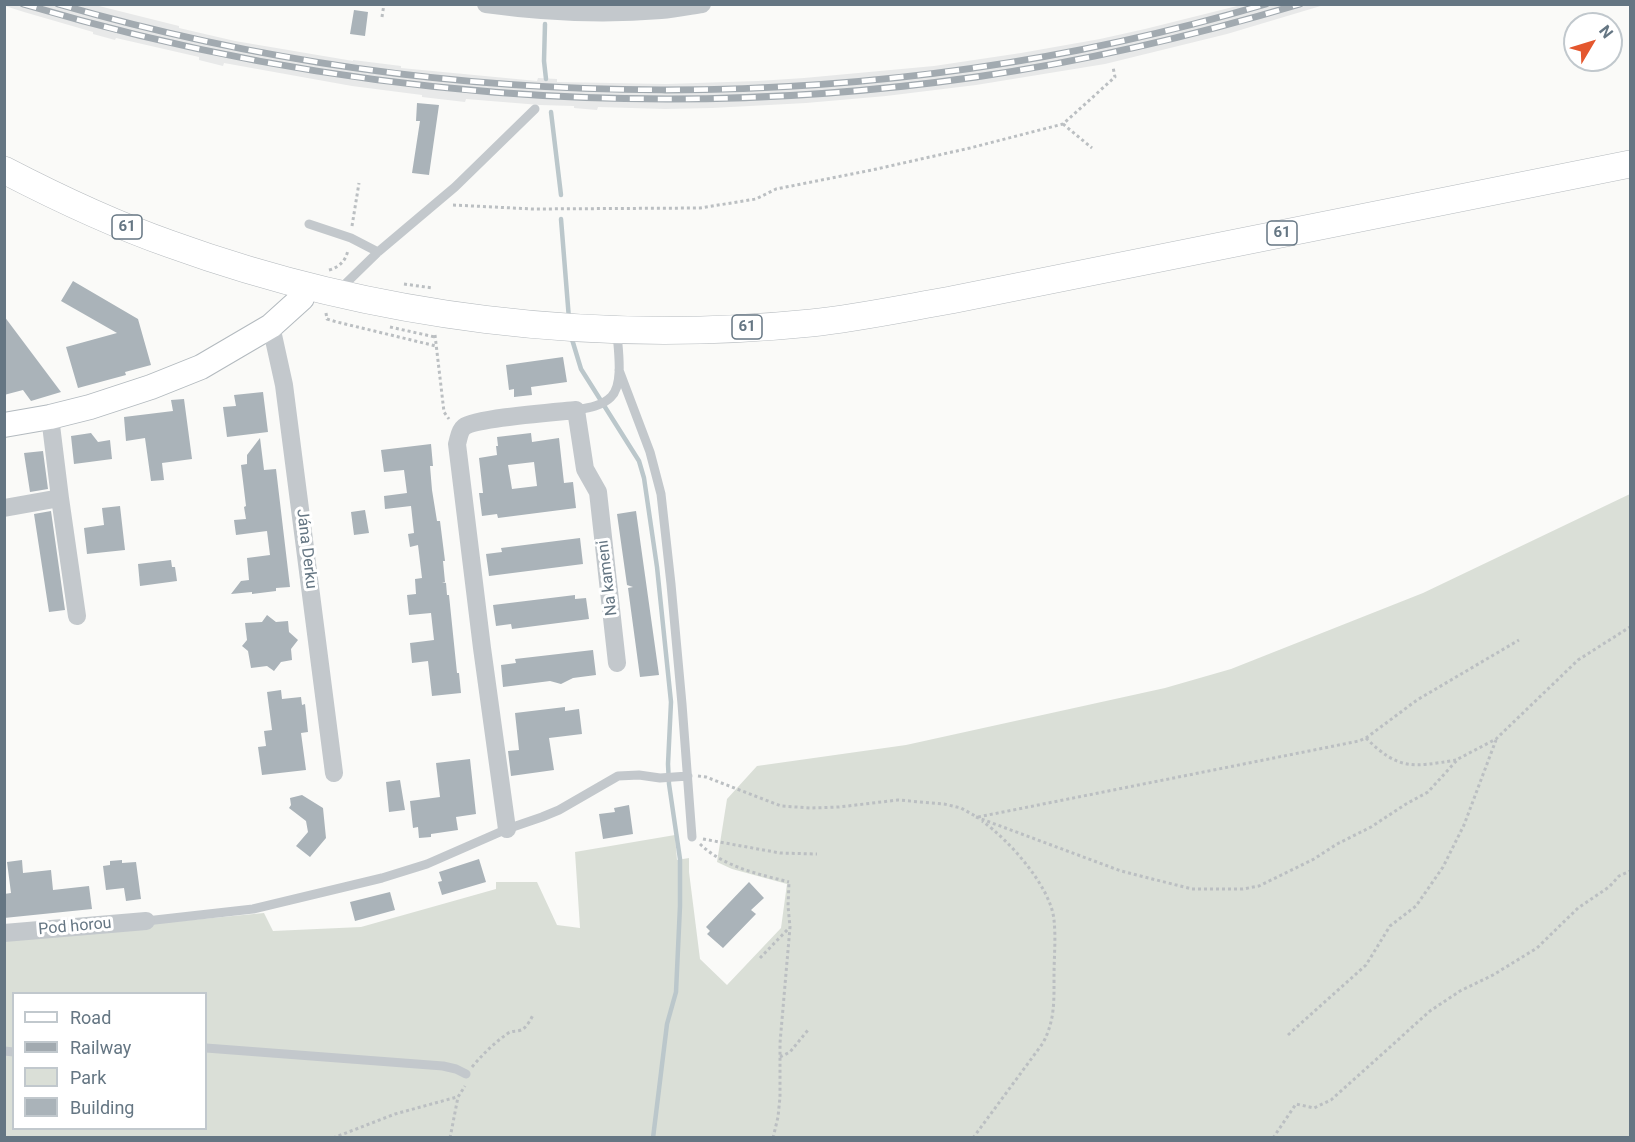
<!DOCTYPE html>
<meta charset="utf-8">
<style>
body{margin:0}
#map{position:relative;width:1635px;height:1142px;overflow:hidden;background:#fafaf8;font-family:Roboto,sans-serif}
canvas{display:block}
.frame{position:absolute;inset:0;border:6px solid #657683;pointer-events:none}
.legend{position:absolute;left:12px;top:992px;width:195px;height:138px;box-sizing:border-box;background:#fff;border:2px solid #c1c8cd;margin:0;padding:8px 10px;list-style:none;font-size:18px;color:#657683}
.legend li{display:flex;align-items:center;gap:12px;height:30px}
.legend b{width:30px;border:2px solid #c1c8cd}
.north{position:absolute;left:1563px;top:12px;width:60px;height:60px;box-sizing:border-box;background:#fff;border:2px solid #c1c8cd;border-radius:50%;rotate:52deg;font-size:16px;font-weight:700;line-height:24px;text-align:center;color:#657683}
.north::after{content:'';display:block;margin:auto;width:21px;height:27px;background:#e4572e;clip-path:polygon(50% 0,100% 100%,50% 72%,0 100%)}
</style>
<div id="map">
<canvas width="1635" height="1142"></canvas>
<div class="frame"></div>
<ul class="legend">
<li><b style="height:8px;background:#fff"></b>Road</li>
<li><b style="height:8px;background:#a2aab0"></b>Railway</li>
<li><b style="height:16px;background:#dadfd7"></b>Park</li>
<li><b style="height:16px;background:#aab3b9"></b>Building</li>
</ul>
<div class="north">N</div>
</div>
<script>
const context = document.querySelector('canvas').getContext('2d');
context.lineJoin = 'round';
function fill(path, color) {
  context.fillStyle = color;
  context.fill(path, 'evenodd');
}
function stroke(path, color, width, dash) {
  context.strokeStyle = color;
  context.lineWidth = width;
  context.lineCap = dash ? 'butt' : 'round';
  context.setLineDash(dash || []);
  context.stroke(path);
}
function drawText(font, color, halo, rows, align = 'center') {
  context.font = font + ' Roboto,sans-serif';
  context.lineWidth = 6;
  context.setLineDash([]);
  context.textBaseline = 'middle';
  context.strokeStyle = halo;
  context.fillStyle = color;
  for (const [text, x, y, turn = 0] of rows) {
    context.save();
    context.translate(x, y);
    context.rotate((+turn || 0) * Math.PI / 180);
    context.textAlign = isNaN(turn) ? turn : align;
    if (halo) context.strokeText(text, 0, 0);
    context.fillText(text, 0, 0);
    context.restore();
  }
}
fill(new Path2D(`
 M5 4 95 5 179 26V28L235 41 353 61V60L401 66V68L537 81 538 78 557 79V82L666 84 758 81 804 78 934 66 1021 53 1100 39 1145 29 1241 5H1324L1227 34 1105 64 976 85 886 96 806 103 712 108 665 109 598 107 597 110 574 108V106L540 105 466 99 465 102 422 97V95L352 86 224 63 223 66 199 60V57L116 38 115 40 93 34V32L24 12 5 6Z`), '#e8e9e9');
fill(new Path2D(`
 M1630 494V1137L5 1138V938L264 913 273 931 361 927 496 889V882H537L557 925 580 928 575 852 675 835 677 860 689 858V872L700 959 727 985 781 928 787 884 732 869 717 862 727 799 757 766 906 745 1165 688 1231 669 1423 593ZM14 994H206V1128H14Z`), '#dadfd7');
stroke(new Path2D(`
 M545 24 544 61 546 79
 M551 112 561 195
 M561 219 569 319
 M571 336 581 369 639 461 644 478 657 567 671 702 668 764 669 784 680 859V906L676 992 667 1024 653 1138`), '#bbc7cb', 4.5);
fill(new Path2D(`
 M354 10 368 12 365 36 350 34Z
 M417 103 439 105 429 175 412 173 420 121H416Z
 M73 281 138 319 151 365 125 372 126 375 78 388 66 347 117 333 61 301Z
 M4 316 61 392 31 401 23 390 4 395Z
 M563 357 567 382 531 387 532 395 514 397V389L509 390 506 365Z
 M263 392 268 432 227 437 223 407 236 406 234 395Z
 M184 399 192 459 162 463 164 480 151 481 145 438 126 441 124 417 173 411 171 400Z
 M91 433 98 442 110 440 112 459 74 464 71 436Z
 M531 433 532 442 559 438 564 483 573 482 576 508 498 518 497 514 482 516 479 493H483L479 458 497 455 496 446H498L497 437ZM534 462 537 486 512 489 508 465Z
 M260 438 264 470 276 469 290 587 276 588V591L252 594V592L231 594 241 581 249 580 247 558 270 555 267 531 236 535 234 520 246 519 244 507 246 506 241 465 247 464V455Z
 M431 444 433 466H430L432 490 437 521H440L445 561H443L445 582H442L446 583 447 595H449L457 673H459L461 693 432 696 428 661 412 663 410 643 434 640 431 613 409 615 407 595 416 594 415 579 422 578 418 545 410 547 408 534 414 533 411 506 385 509 384 496 407 493 404 470 384 472 381 450Z
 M43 451 48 489 30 492 24 453Z
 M120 506 125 550 87 554 84 528 104 525 102 508Z
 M365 510 369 533 354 535 351 512Z
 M51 511 65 610 49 612 34 514Z
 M636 511 659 675 640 677 628 588 633 587 627 585 617 514Z
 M580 538 583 564 489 576 486 554 502 552 501 548Z
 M171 560 172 567H175L177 581 140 586 138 564Z
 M575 595V599L586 598 589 619 512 629 511 624 496 626 493 605Z
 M267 615 276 622 288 621 289 632 298 640 291 649 292 660 281 662 274 671 267 666 251 668 248 651 242 646 247 640 245 623 262 622Z
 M593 650 596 675 573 678 561 684 550 681 503 687 501 665 516 663 515 659Z
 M281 690 282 699 301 697 302 705 305 704 308 732 301 733 306 770 262 775 258 747 266 746 264 731 272 730 267 692Z
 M565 707V711L579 709 582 734 549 738 554 770 511 776 508 751 519 750 515 713Z
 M470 759 476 814 456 817 458 830 431 834V837L419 838 418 827 413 828 410 801 440 797 436 763Z
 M400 780 405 810 389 812 386 782Z
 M302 795 323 808 326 838 310 857 296 846 308 832 306 821 289 808 291 805 290 798Z
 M629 805 633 834 603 839 599 814 615 812 614 808Z
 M479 859 486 882 442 895 438 882 442 881 439 872Z
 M22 860 23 873 51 870 53 890 89 886 92 909 4 918V894L11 893 7 862Z
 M122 860V863L136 862 141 899 126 901 124 888 106 890 103 866 110 865V861Z
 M749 882 764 898 751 910 756 914 723 948 707 934 710 931 706 927Z
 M390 892 395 910 355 921 350 902Z`), '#aab3b9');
const secondary = new Path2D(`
 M4 425 50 417 90 407 151 387 201 367 271 326 302 298 305 286`);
const primary = new Path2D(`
 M4 170C58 198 113 224 170 244 374 318 595 345 811 323 858 318 905 308 951 300L1630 164`);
stroke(secondary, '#b3babf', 26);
stroke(primary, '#b5babe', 28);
stroke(new Path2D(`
 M382 17 384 4
 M1063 124 1092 148
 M453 205 533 209 700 208 756 199 776 189 872 170 970 148 1063 124 1115 77 1113 67
 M352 226 359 183
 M329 270C340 267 346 260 348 250
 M404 284 433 288
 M326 313 327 319 337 322 436 346
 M390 327 435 337
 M435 335 444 412 449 419
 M1366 738C1399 771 1413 767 1456 760
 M698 776 706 777 781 806 811 808 839 807 898 800 944 804 961 808 977 817
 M976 817 1121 871 1192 889H1243L1259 886 1314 859 1337 844 1371 827 1406 804 1428 792 1458 759 1496 739 1578 660 1630 627
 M978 817 1359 741 1366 738 1417 700 1519 640
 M703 839 780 853 817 854
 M700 844C724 867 758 874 789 882
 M760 958 789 928
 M1288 1035 1366 965 1390 926 1416 906 1443 867 1464 825 1496 740
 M780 1057 790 1052 808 1030
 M472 1067C483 1054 494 1043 507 1034 512 1030 516 1032 521 1030 526 1028 530 1021 533 1015
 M333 1138 395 1114 457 1097
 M450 1138 458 1097 465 1086
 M773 1138 778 1117 780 1097V1043L790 927 788 906 789 882
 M973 1138 1043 1043C1055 1020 1054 1001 1054 976 1054 958 1056 938 1054 920 1051 887 1009 840 982 821
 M1273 1138 1296 1104 1314 1108 1331 1100 1430 1011 1460 991 1493 975 1537 948 1578 908 1609 887 1619 876 1630 871`), '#bbbfc2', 3, [3, 3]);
stroke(new Path2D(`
 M309 224 351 238 378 252
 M339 290 378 252 455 187 535 109
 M619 370 650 452 661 494 671 584 682 704 692 837
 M576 410C588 408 602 406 611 397 624 385 618 349 617 333
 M146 921 253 909 382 878 427 864 507 829 542 817 559 810 618 776 639 775 660 778 688 776
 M206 1048 443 1066 456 1069 466 1074
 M4 1051 14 1052`), '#c3c8cc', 9);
stroke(new Path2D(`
 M486 4C544 12 603 15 661 10 675 9 689 6 702 4
 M271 326 284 385 334 773
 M50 417 60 498 77 616
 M4 508 60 498
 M507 829 482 648 457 444C459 438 459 431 464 427 475 418 557 412 576 410L585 469 598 492 617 663
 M4 933 146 921`), '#c3c8cc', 18);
stroke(secondary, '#fff', 24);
stroke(primary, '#fff', 27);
const rail = new Path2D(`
 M23 4C332 96 656 123 976 77 1086 61 1193 36 1300 4
 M58 4C448 117 875 120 1266 4`);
stroke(rail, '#a2aab0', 7);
stroke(rail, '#fff', 4.5, [14]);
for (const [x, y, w] of [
 [127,227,30],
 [1282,233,30],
 [747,327,30]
]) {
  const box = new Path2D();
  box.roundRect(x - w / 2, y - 12, w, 24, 4.5);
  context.fillStyle = '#fff';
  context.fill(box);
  stroke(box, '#657683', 1.5);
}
drawText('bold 15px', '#657683', null, [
 ["61",127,227],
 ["61",1282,233],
 ["61",747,327]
]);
drawText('16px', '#657683', '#fff', [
 ["Jána Derku",306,549,83],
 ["Na kameni",608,578,-97],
 ["Pod horou",75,927,-5]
]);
</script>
